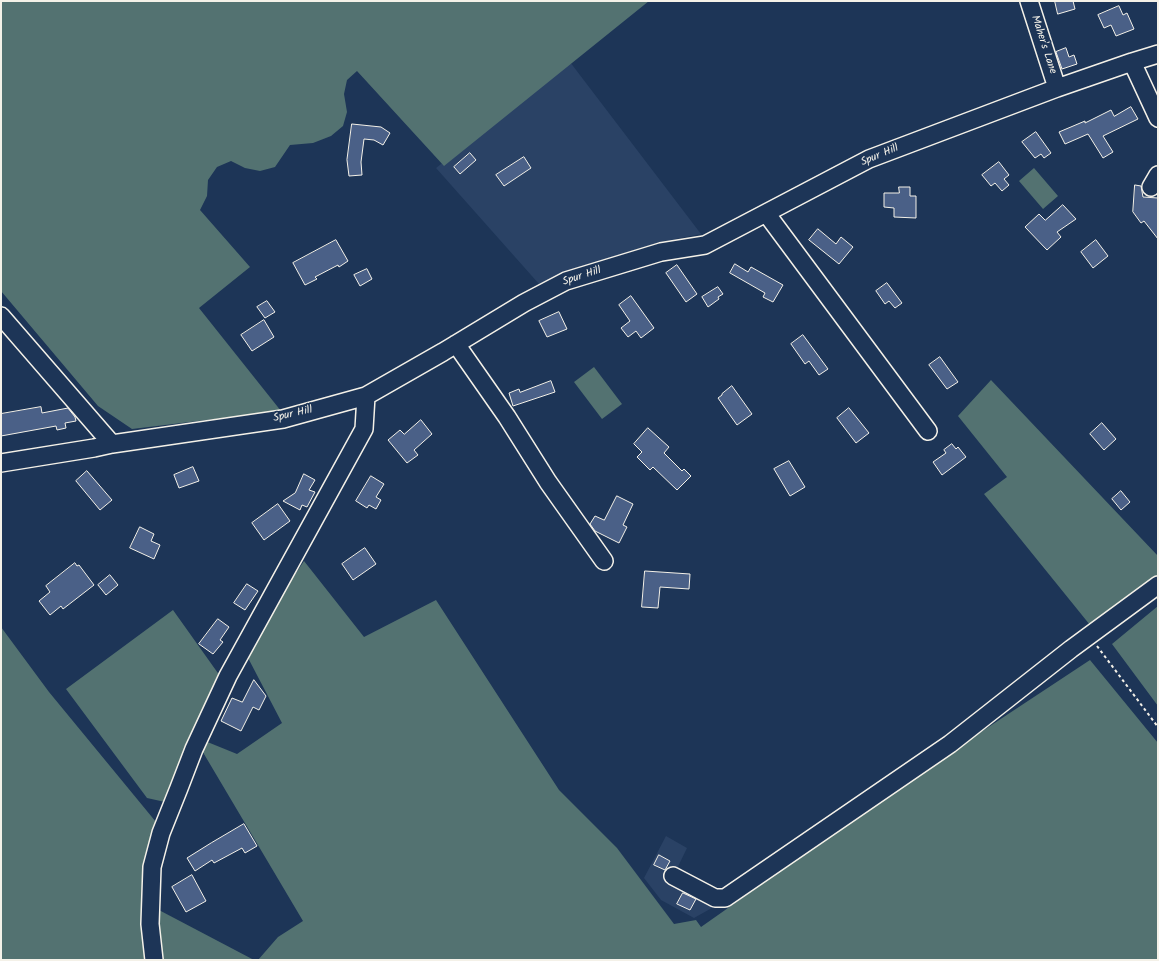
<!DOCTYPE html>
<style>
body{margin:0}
#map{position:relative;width:1159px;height:961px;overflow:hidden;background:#1d3557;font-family:Kalam,sans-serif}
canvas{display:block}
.frame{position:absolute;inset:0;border:2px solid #f4f1e8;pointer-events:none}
</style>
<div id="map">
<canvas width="1159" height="961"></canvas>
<div class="frame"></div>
</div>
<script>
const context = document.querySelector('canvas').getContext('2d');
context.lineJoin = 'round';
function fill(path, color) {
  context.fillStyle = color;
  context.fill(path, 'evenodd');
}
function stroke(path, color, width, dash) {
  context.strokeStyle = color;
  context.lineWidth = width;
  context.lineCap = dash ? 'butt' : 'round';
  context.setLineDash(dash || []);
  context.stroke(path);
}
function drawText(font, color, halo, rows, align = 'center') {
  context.font = font + ' Kalam,sans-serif';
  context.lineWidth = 3.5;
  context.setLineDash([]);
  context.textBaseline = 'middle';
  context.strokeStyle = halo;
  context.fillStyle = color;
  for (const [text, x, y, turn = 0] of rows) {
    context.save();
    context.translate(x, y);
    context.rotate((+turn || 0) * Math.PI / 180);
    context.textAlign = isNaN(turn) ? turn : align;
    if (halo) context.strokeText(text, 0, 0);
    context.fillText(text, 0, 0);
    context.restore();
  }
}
fill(new Path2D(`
 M570 62 701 234 660 242 564 272 539 284 436 168Z
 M666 836 687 848 672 879 719 904 694 918 661 900 644 878Z`), '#2a4265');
fill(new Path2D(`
 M1 1H649L444 166 357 71 347 80 344 94 347 112 343 126 331 136 313 143 290 145 275 167 260 171 245 168 231 161 217 167 208 180 207 196 200 210 250 267 199 308 281 411 132 429 98 406 1 291Z
 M1034 168 1058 196 1043 209 1019 181Z
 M594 367 622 404 602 419 574 382Z
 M991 380 1158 556V581L1090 625 984 494 1007 477 958 416Z
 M304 561 364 637 436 600 559 790 617 848 674 924 696 920 701 927 934 763 1090 660 1158 743V960H258L278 937 303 921 201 749 205 741 237 754 282 723 246 654 274 606Z
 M1158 606V706L1112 644Z
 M173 610 220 676 165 802 147 798 66 689Z
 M1 627 49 692 156 822 141 917 146 960H1Z
 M157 909 254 960H162L159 942Z`), '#537271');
const building = new Path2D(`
 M1055 1H1073L1075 9 1058 14Z
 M1119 6 1123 15 1127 13 1134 29 1116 36 1111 25 1104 28 1098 15Z
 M1066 48 1069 57 1074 55 1077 64 1062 69 1056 52Z
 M1131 107 1138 119 1103 136 1113 152 1103 158 1088 134 1065 144 1059 132 1085 121V123L1111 110 1114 116Z
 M352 124 381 127 390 133 383 145 374 140 364 139 361 162 362 175 349 176 347 160Z
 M1036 132 1051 153 1044 158 1041 154 1035 158 1022 142Z
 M470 153 476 160 460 174 454 167Z
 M524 157 531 168 504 186 496 175Z
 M999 162 1009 175 1004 179 1009 185 1002 191 995 183 991 186 982 175Z
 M1135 185 1141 186 1143 197 1158 198V239L1144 221 1141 223 1133 212Z
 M899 187H910V196H916V218L894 217V208L884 207V193H899Z
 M1063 205 1076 219 1057 232 1061 237 1047 250 1025 227 1039 214 1045 220Z
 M818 229 836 244 841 237 853 247 839 264 809 240Z
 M336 240 348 261 339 267 338 265 315 277 317 279 305 285 293 263Z
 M1096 240 1108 256 1093 268 1081 252Z
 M735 264 748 272 751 267 783 285 773 302 763 297 765 293 730 273Z
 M677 265 697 294 686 302 666 273Z
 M367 269 372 279 360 286 354 275Z
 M887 283 902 303 895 308 889 301 885 304 876 291Z
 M718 287 723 294 718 297 719 299 708 307 702 297Z
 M631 296 654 328 641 338 636 331 628 337 621 328 630 321 619 305Z
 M267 301 275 312 265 318 257 307Z
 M559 312 567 329 547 337 539 321Z
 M264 320 274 337 252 351 241 335Z
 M803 335 828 369 819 375 809 361 805 364 791 344Z
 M940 357 958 382 947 389 929 365Z
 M551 381 555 392 513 406 509 393 519 389 520 392Z
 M732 386 752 414 737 425 718 398 722 395V394Z
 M41 407 42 413 68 408 75 417 76 421 65 423 66 428 57 430 56 426 1 436V414Z
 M849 408 869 433 856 443 837 418Z
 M421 420 432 434 414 450 418 455 407 463 388 440 400 430 404 434Z
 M1102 423 1116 439 1104 450 1090 434Z
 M648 428 669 447 664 453 682 471 684 469 691 476 677 490 653 467 650 470 637 457 642 452 634 444Z
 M952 444 956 449 958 447 966 457 942 475 933 462 946 453 944 450Z
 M789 461 805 487 790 496 774 469Z
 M193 467 199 481 179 488 174 475Z
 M87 471 112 500 100 510 76 481Z
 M304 474 315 480 309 490 315 492 307 507 302 505 300 510 283 501 295 493Z
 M371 476 384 484 376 497 381 500 376 509 369 505 367 508 356 501Z
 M1121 491 1130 502 1121 510 1112 499Z
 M617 496 633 504 623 525 627 527 619 543 595 531 590 524 595 516 604 520Z
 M278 504 290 521 264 540 252 523Z
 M140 527 154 534 151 541 160 545 154 559 130 548Z
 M365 548 376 564 353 580 342 564Z
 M75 563 77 566 79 565 94 585 63 609 61 606 50 615 39 601 50 592 46 586Z
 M645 571 690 574 689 589 660 587 658 608 642 607Z
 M110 575 118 585 106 595 98 585Z
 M247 584 258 591 245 610 234 603Z
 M218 619 229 627 220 640 223 642 213 654 199 644Z
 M254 680 266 696 259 710 253 707 241 731 221 721 232 698 242 702Z
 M244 824 257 846 245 853 242 848 214 863 212 860 195 871 187 858 211 843Z
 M659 855 670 861 665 870 654 865Z
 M192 875 206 901 186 912 172 887Z
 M683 893 696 899 690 910 677 904Z`);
fill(building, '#4a6087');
stroke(building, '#f4f1e8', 1);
const minor = new Path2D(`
 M1029 1 1057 88
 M1132 62 1158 118
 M1151 187 1158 175
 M766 213 928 431
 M1 316 112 444
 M456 344 507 417 548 482 604 561
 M1 463 94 448 112 444 283 419 366 396 443 352 524 303 566 281 661 252 705 245 869 159 1057 88 1132 62 1158 54
 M673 876 715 898H725L950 744 1071 649 1158 585
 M154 960 150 924 152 867 161 833 179 788 194 749 228 676 364 429 366 396`);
stroke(minor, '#f4f1e8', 20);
stroke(new Path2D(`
 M1097 646 1158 727`), '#f4f1e8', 2, [3, 3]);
stroke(minor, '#1d3557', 17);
drawText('11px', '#f4f1e8', '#1d3557', [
 ["Maher's Lane",1043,45,72],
 ["Spur Hill",880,156,-23],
 ["Spur Hill",582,277,-18],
 ["Spur Hill",293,415,-13]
]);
</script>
